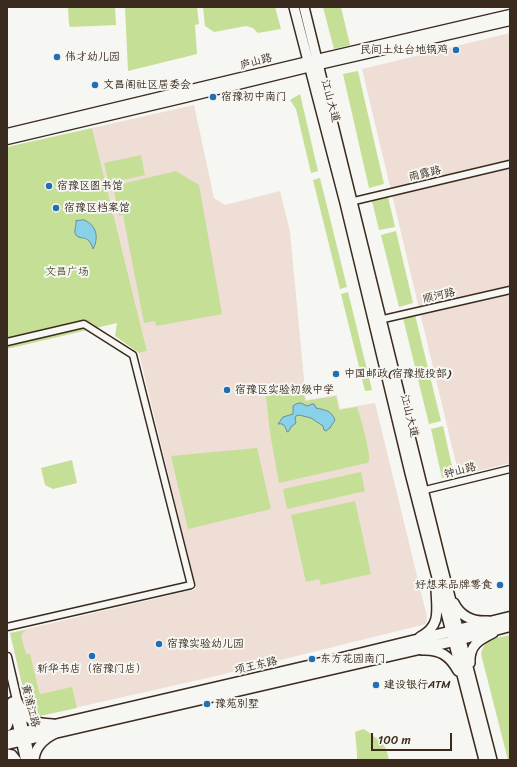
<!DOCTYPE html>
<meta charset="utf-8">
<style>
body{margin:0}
#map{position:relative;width:517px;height:767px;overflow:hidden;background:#f6f6f2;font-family:Sriracha,sans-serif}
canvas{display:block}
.frame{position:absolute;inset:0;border:8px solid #3b2a1e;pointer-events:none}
.scale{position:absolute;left:371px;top:733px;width:81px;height:18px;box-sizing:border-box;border:2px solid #3b2a1e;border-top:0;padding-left:5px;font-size:12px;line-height:14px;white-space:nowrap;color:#3b2a1e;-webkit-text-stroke:3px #f6f6f2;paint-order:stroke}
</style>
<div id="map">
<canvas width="517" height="767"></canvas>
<div class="frame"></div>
<div class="scale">100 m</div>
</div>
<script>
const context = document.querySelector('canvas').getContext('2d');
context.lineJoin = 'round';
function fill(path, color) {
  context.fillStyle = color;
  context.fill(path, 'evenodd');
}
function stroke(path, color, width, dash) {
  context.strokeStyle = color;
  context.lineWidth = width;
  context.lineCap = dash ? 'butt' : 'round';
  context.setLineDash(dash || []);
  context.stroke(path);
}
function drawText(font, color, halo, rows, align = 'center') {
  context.font = font + ' Sriracha,"LXGW WenKai TC",sans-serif';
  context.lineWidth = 4;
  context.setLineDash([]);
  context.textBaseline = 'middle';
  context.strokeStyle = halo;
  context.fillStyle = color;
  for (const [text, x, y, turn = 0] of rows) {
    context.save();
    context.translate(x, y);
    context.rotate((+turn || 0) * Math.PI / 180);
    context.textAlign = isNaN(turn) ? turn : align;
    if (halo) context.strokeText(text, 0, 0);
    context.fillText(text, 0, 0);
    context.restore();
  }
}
fill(new Path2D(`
 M510 33V463L459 476 362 69Z
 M194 105 214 198 225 205 280 191 290 232 306 400 337 395 340 409 375 403 427 617 426 624 216 676 30 718 10 633 196 589 139 353 147 351 92 128Z`), '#eeded6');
fill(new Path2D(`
 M68 7H115L116 25 70 27 69 24Z
 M125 7H197L199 24 195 25 197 54 128 71Z
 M203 7H275L281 29 258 33 253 28 246 26 214 32 205 26Z
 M323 7H341L350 45 334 49Z
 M358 71 384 184 369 188 343 74Z
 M300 94 318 171 311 173 296 109 290 100Z
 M92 128 147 351 139 353 115 336 117 323 7 349V147Z
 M141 155 145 175 109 183 104 163Z
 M176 171 199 185 222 314 156 326 155 321 144 323 123 215 119 216 113 186Z
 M320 178 347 287 340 289 313 180Z
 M388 197 395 227 379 230 372 201Z
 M396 231 413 303 399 307 381 235Z
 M348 292 372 390 365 391 341 294Z
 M415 315 441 421 429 424 403 318Z
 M303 385 305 401 336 396 339 410 357 407C360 415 371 454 369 461 368 462 367 463 367 463L279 483 270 433 265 388Z
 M443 426 454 475 442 478 431 429Z
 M257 448 271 509 188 529 171 456Z
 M72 460 77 483 53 489 45 485 41 468Z
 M361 472 365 491 287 509 283 489Z
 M355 501 371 574 321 585 319 579 306 582 291 515Z
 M26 630 22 634 21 636 26 654H30L39 692 41 694 72 687 77 708 30 718 10 633Z
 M510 635V760H508L481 654C485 637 495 639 510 635Z
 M363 729C367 730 383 743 385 747 387 751 388 756 389 760H357V753L355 732Z`), '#c5df96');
const water = new Path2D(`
 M84 220C97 225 99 238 93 249 88 233 81 241 76 235 73 231 77 226 76 221Z
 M301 403 307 406 312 404H314L316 408C325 410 331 410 335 420L330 428 326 431 324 430 323 426 311 418 299 415 296 416 295 418 296 423 291 427 289 431 287 432C285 426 284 423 278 424L283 417 293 414V406L296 404Z`);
fill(water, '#88d1e9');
stroke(water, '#698e98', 1);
const minor = new Path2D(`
 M350 202 510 164
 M379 320 510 290
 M7 342 84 324 133 355 191 585 7 627
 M421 491 510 469`);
const tertiary = new Path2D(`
 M7 133 308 61 510 14
 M7 140 185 98 319 65 510 21
 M7 657 31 760
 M14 710 25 760`);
const secondary = new Path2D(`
 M294 7 345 203 410 473 484 760
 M304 7 442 566 492 760
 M454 603C461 617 473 622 488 621
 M420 637C441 626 437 611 436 590
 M422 650C440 649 450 656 458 671
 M470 663C469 645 479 640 493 633
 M17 701C27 720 31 723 53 724
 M7 726 10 718 12 702
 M7 754 12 755 16 760
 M34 760C35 748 44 739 54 734`);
const primary = new Path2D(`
 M7 736 338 659 510 617
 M7 744 454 641 510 626`);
stroke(minor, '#3b2a1e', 9);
stroke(tertiary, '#3b2a1e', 11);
stroke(secondary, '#3b2a1e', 12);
stroke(primary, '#3b2a1e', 13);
stroke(minor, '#f6f6f2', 6);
stroke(tertiary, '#f6f6f2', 8);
stroke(secondary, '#f6f6f2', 9);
stroke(primary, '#f6f6f2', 10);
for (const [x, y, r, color] of [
 [456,50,4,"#1f6fb2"],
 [57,57,4,"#1f6fb2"],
 [95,85,4,"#1f6fb2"],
 [213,97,4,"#1f6fb2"],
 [49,186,4,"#1f6fb2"],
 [56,208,4,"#1f6fb2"],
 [336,374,4,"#1f6fb2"],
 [227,390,4,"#1f6fb2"],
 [500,585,4,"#1f6fb2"],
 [159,644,4,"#1f6fb2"],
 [92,656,4,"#1f6fb2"],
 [312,659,4,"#1f6fb2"],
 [376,685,4,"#1f6fb2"],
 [207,704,4,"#1f6fb2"]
]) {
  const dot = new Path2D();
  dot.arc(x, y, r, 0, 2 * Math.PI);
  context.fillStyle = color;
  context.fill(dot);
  stroke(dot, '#f6f6f2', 1.5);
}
drawText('11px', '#3b2a1e', '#f6f6f2', [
 ["民间土灶台地锅鸡",448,50,"right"],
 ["伟才幼儿园",65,57],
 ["文昌阁社区居委会",103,85],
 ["宿豫初中南门",221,97],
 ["宿豫区图书馆",57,186],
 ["宿豫区档案馆",64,208],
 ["中国邮政(宿豫揽投部)",344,374],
 ["宿豫区实验初级中学",235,390],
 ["好想来品牌零食",492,585,"right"],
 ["宿豫实验幼儿园",167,644],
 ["东方花园南门",320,659],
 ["新华书店（宿豫门店）",92,669,"center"],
 ["建设银行ATM",384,685],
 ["豫苑别墅",215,704]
], 'left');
drawText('11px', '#3b2a1e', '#f6f6f2', [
 ["庐山路",256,62,-14],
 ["江山大道",330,101,75],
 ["雨露路",425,174,-13],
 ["顺河路",439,296,-13],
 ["江山大道",409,416,76],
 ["钟山路",460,471,-14],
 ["项王东路",256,666,-13],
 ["黄浦江路",30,706,76]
]);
drawText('11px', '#5e573c', '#f6f6f2', [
 ["文昌广场",67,272]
]);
</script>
